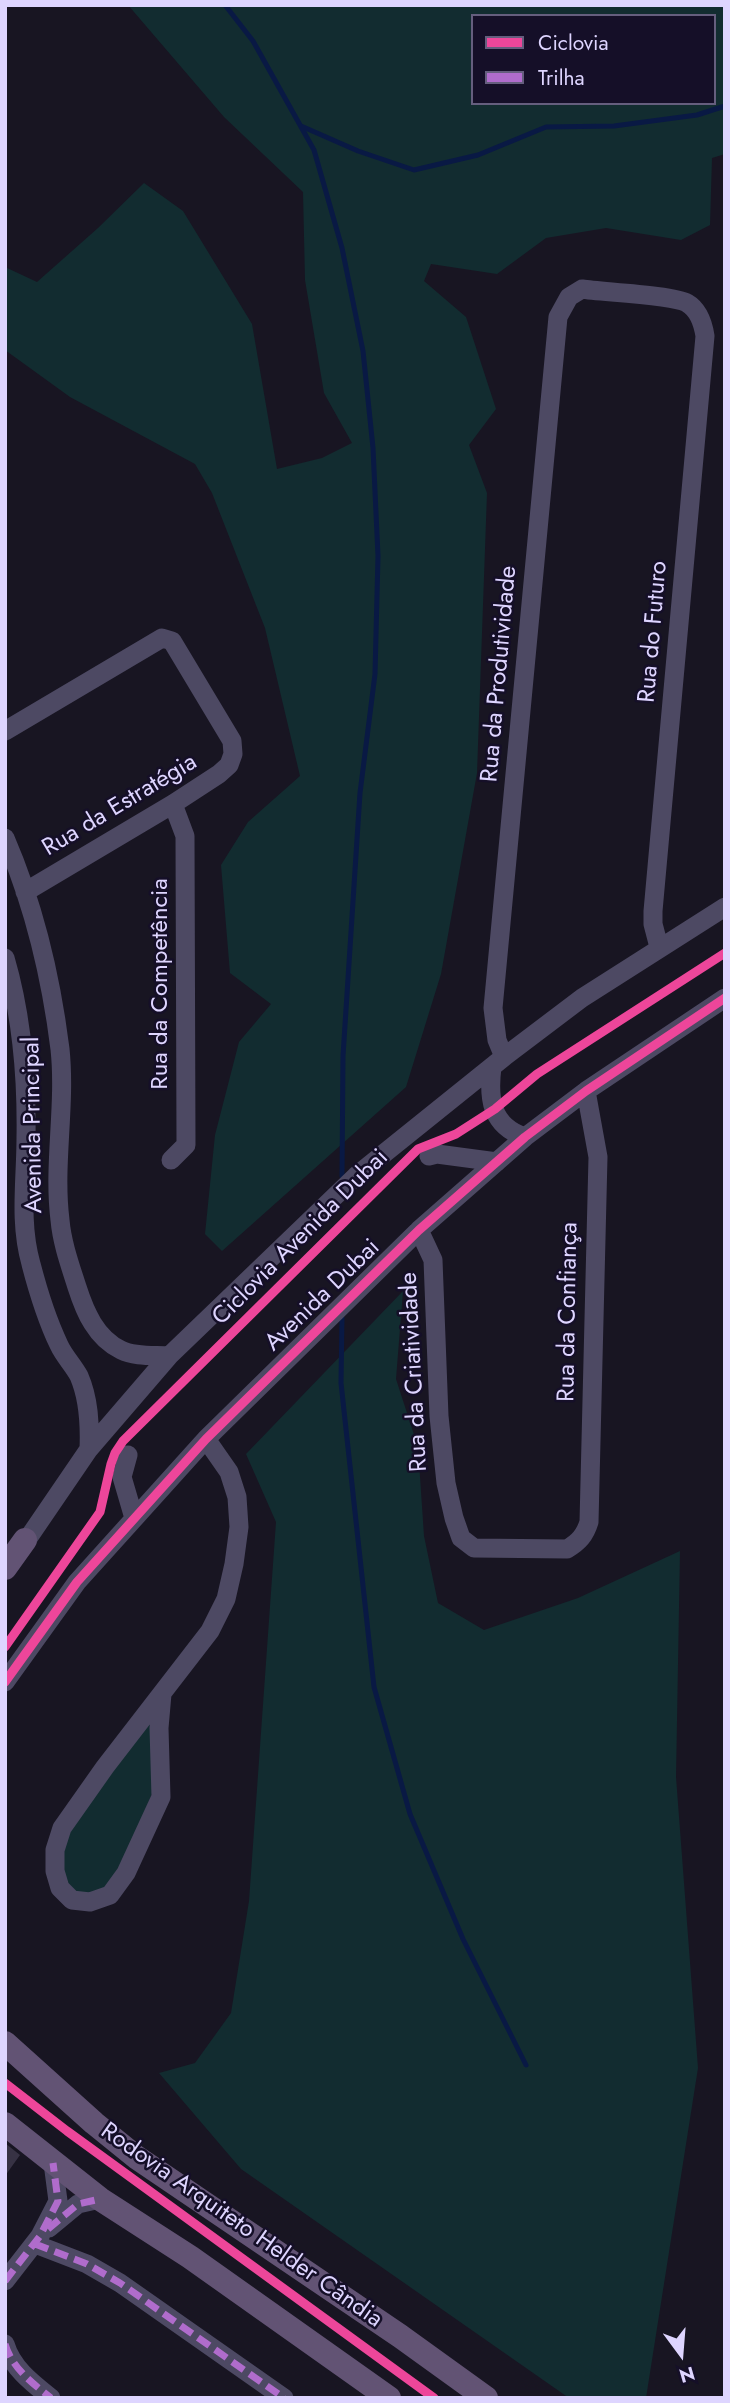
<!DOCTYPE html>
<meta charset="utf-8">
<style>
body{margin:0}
#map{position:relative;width:730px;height:2403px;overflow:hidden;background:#181522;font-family:Jost,sans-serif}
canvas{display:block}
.frame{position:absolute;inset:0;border:7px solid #ded5ff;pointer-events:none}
.legend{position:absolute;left:471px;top:14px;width:245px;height:91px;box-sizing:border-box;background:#150f28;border:2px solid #655e7e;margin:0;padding:9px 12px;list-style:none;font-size:21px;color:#ded5ff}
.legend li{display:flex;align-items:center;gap:14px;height:35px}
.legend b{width:35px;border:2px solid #655e7e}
.north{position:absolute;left:646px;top:2319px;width:70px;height:70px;-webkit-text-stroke:5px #150f28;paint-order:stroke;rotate:164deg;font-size:19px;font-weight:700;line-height:28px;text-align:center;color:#ded5ff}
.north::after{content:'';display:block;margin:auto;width:24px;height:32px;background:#ded5ff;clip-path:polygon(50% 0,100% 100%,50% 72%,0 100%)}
</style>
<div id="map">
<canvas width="730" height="2403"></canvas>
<div class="frame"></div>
<ul class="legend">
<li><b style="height:9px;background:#ed469a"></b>Ciclovia</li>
<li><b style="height:9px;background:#b06ccc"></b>Trilha</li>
</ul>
<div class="north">N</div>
</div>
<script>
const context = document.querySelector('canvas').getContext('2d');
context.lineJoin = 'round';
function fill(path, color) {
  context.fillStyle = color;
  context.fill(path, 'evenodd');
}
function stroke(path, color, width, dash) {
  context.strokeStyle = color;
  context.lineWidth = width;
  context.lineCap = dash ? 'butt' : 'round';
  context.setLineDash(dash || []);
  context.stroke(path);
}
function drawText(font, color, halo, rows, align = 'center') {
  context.font = font + ' Jost,sans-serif';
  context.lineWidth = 5;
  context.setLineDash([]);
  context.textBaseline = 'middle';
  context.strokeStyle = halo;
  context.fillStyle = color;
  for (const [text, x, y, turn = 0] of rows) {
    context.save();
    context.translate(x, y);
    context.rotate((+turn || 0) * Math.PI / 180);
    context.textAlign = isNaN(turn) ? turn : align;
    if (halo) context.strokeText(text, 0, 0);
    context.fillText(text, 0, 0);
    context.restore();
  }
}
fill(new Path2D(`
 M128 5H725V154L712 158 710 225 681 240 606 228 546 238 497 274 431 264 424 281 466 317 496 409 469 445 487 493 477 773 441 974 406 1087 222 1251 205 1234 215 1135 239 1042 271 1004 230 973 221 865 248 822 300 776 265 628 212 493 195 464 70 397 5 350V267L37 282 98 228 144 183 183 211 252 324 277 469 322 458 352 443 324 393 305 280 303 192 224 117ZM473 16H714V103H473Z
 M403 1291 396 1379 418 1447 424 1536 438 1603 484 1630 578 1598 680 1551 676 1777 698 2068 646 2398H569L241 2169 159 2073 195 2063 231 2013 249 1901 276 1522 246 1454Z
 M153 1718 156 1784 123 1865 105 1891 73 1895 64 1885 63 1846 74 1818Z`), '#122c30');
stroke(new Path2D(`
 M225 5 253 41 314 150 342 248 363 351 373 448 378 556 375 674 360 793 343 1056 342 1176
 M301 126 358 151 414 170 478 155 546 127 614 126 697 115 725 106
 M342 1318 341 1383 374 1687 410 1814 463 1939 526 2065`), '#091944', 5);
fill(new Path2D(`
 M5 2143 20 2155 5 2176Z`), '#373244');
stroke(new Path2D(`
 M5 731 162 638 172 641 232 741 233 754 229 765 219 774 173 804 25 892
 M5 838C34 905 51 977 60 1049 66 1106 53 1164 60 1220 62 1243 70 1265 77 1287 85 1312 96 1338 121 1350 135 1357 154 1355 169 1356
 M5 958C22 1016 27 1077 26 1138 26 1180 19 1222 31 1264 38 1291 47 1320 59 1345 64 1356 73 1365 79 1376 89 1399 90 1424 89 1449
 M504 1057 497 1040 493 1008 558 317 569 297 582 289C601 292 674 295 687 303 699 310 703 323 705 336L653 911V924L659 947
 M492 1067C488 1098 491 1126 525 1137
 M429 1156 437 1154 497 1162
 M171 1160 186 1145 185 836 173 804
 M419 1230 433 1260 439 1416 446 1483 454 1518 461 1538 474 1548 567 1549C579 1542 585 1535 589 1522L598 1157 586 1091
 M128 1455 122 1477 134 1518
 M18 1553 89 1449 169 1356 356 1176 504 1057 582 998 725 907
 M5 1682 77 1582 206 1439 419 1230 525 1137 586 1091 725 998
 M162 1694 159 1728 161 1797 126 1873 110 1895 90 1902 72 1900 60 1888 55 1871V1850L62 1828 105 1767 210 1631 226 1599 234 1564 239 1527 237 1497 229 1472 206 1439
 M49 2228 78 2204 100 2199
 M35 2244 87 2264 120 2283 284 2398
 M5 2281 40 2236 58 2201 53 2163
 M5 2344C12 2368 32 2383 51 2398`), '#4d4963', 19);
stroke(new Path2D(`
 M5 1568 25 1540
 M5 2043 94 2123 136 2157 400 2336 486 2398
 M5 2124 100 2199 190 2257 389 2398`), '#625374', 24);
stroke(new Path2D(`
 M48 2229 78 2204 100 2199
 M35 2244 87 2264 120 2283 284 2398
 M5 2281 40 2236 58 2201 53 2163
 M5 2344C12 2368 32 2383 51 2398`), '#b06ccc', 7, [14, 7]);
stroke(new Path2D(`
 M5 1647 100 1512 111 1464 115 1453 123 1441 418 1149 456 1134 495 1109 537 1074 725 953
 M5 1682 77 1582 206 1439 419 1230 525 1137 586 1091 725 998
 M5 2083 67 2131 434 2398`), '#ed469a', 9);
drawText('24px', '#ded5ff', '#150f28', [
 ["Rua do Futuro",654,632,-85],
 ["Rua da Produtividade",500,674,-85],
 ["Rua da Estratégia",120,806,-31],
 ["Rua da Competência",161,984,-90],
 ["Avenida Principal",34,1125,-91],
 ["Ciclovia Avenida Dubai",301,1238,-45],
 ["Avenida Dubai",323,1296,-44],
 ["Rua da Confiança",569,1312,-89],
 ["Rua da Criatividade",415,1372,-93],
 ["Rodovia Arquiteto Helder Cândia",241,2226,35]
]);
</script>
